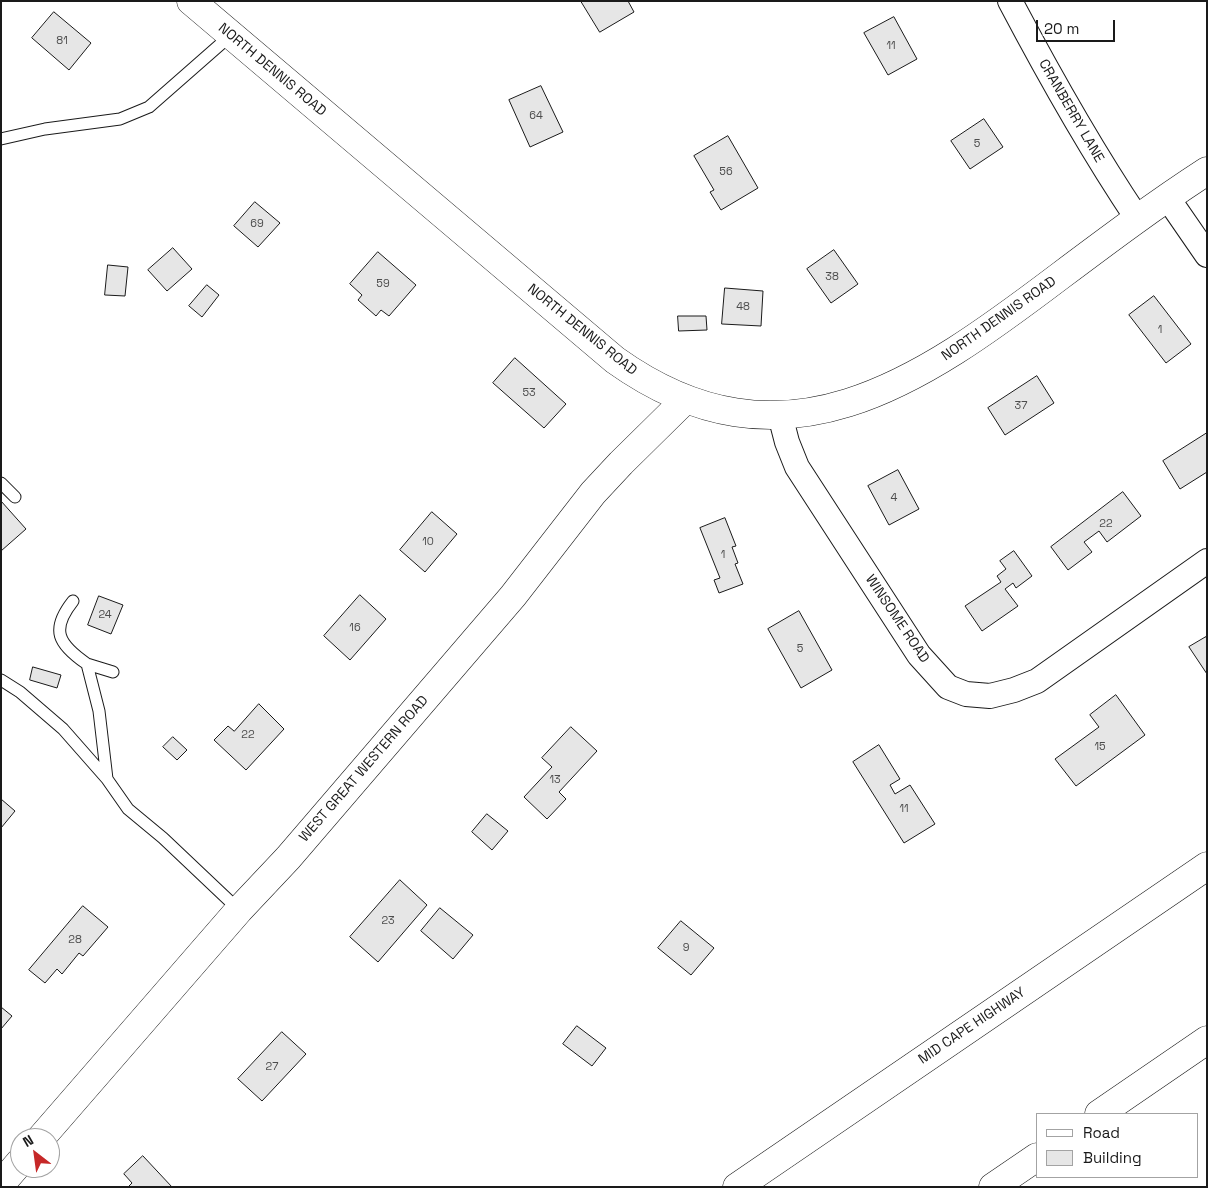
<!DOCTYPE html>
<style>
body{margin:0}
#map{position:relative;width:1208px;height:1188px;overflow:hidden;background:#fff;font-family:"Space Grotesk",sans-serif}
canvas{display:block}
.frame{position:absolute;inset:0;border:2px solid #1a1a1a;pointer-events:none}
.legend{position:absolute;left:1036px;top:1113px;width:162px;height:65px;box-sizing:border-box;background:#fff;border:1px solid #a3a3a3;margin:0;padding:6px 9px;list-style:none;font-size:15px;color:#1a1a1a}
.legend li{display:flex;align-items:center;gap:10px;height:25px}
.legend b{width:25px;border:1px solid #a3a3a3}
.north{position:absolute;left:10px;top:1128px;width:50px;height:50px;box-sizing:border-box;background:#fff;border:1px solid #a3a3a3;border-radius:50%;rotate:330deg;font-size:14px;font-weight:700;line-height:20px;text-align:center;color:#1a1a1a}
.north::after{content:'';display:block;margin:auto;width:18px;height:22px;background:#c62828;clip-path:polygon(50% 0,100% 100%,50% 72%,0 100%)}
.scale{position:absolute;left:1036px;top:20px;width:79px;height:22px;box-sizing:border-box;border:2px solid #1a1a1a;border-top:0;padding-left:6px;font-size:15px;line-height:18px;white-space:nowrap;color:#1a1a1a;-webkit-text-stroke:4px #fff;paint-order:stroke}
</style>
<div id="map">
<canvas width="1208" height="1188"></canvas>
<div class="frame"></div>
<ul class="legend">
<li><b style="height:6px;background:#fff"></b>Road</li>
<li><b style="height:14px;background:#e6e6e6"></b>Building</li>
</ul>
<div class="north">N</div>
<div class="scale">20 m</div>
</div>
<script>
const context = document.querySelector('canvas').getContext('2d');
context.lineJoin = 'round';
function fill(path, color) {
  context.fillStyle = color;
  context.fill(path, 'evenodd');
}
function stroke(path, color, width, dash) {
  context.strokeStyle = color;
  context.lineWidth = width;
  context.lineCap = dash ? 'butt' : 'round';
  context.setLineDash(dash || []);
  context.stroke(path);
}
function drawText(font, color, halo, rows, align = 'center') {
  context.font = font + ' "Space Grotesk",sans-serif';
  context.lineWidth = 4;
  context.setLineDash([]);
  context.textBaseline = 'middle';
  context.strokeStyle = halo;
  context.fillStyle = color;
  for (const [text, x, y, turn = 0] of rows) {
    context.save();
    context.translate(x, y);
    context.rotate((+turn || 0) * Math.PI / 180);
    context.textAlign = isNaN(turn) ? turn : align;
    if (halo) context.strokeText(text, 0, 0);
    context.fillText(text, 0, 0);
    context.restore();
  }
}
const building = new Path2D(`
 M581 1H628L634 12 600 32Z
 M54 12 91 43 69 70 32 38Z
 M894 17 917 59 888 75 864 33Z
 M541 86 563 132 530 147 509 100Z
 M984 119 1003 147 970 169 951 141Z
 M728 136 758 188 721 210 710 192 714 190 694 156Z
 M255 202 280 223 258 247 234 226Z
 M173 248 192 269 167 291 148 270Z
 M834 250 858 284 831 303 807 269Z
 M378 252 416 285 389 316 381 310 376 316 358 300 362 295 350 284Z
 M108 265 128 267 125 296 105 295Z
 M207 285 219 295 202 317 189 306Z
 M725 288 763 291 761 326 722 324Z
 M1154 296 1191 344 1166 363 1129 315Z
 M678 316H706L707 330 679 331Z
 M515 358 566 404 544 428 493 383Z
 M1037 376 1054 403 1005 435 988 408Z
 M1207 433V472L1180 489 1163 461Z
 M898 470 919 509 889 525 868 486Z
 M1123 492 1141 516 1107 542 1099 531 1084 542 1092 552 1068 570 1051 547Z
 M1 501 26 529 1 551Z
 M432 512 457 534 425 572 400 550Z
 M725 518 736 546 732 547 738 563 735 564 743 584 719 593 714 580 720 578 700 528Z
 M1014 551 1032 576 1016 588 1013 583 1005 589 1018 606 982 631 965 606 1001 582 997 576 1006 569 1000 561Z
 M360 595 386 619 350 660 324 636Z
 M99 596 123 605 111 634 88 625Z
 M799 611 832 670 801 688 768 629Z
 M1206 637 1207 639V674L1189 647Z
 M33 667 61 675 57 688 30 680Z
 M1116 695 1145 735 1076 786 1055 759 1099 727 1090 715Z
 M259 704 284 729 246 770 214 740 228 726 234 731Z
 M571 727 597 751 559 792 566 799 547 819 524 797 552 767 542 758Z
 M173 737 187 750 177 760 163 747Z
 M879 745 900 779 890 785 895 794 910 785 935 824 904 843 853 762Z
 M1 799 15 811 1 828Z
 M487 814 508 831 492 850 472 832Z
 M400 880 427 905 378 962 350 937Z
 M83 906 108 927 83 956 79 953 62 974 57 969 45 983 29 970Z
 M440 908 473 935 453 959 421 931Z
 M681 921 714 948 691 975 658 948Z
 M1 1007 12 1016 1 1029Z
 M577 1026 606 1048 592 1066 563 1044Z
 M282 1032 306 1054 262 1101 238 1079Z
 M143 1156 172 1187H128L132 1183 124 1174Z`);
fill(building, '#e6e6e6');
stroke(building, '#1a1a1a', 1);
const service = new Path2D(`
 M1 139 45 129 120 119 149 107 231 35
 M1 483 15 497
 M73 601C50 630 58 644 87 664
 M1 680 20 692 63 729 107 779 128 809 163 838 239 910
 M107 779 99 711 87 664 113 672`);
const minor = new Path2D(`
 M1010 1C1049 75 1090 148 1137 218
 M1167 197 1207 255
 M780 415 787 442 797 467 919 655 948 687 966 694 990 696 1014 690 1037 681 1207 561`);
const tertiary = new Path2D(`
 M41 1138 239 910 288 858 513 596 593 493 621 463 685 400
 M1 1184 20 1162`);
const secondary = new Path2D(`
 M191 1 615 360C783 480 920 382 1060 276 1108 240 1156 204 1207 171`);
const motorway = new Path2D(`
 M1099 1114 1207 1040
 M737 1187 1207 866
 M993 1187 1037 1157`);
stroke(service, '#1a1a1a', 13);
stroke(minor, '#1a1a1a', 26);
stroke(tertiary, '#1a1a1a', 29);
stroke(secondary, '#1a1a1a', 29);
stroke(motorway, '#1a1a1a', 29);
stroke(service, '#fff', 11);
stroke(minor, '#fff', 24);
stroke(tertiary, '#fff', 28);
stroke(secondary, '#fff', 28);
stroke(motorway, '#fff', 28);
drawText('11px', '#4d4d4d', null, [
 ["81",62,41],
 ["11",891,46],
 ["64",536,116],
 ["5",977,144],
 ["56",726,172],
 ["69",257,224],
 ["38",832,277],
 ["59",383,284],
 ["48",743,307],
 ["1",1160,330],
 ["53",529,393],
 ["37",1021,406],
 ["4",894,498],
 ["22",1106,524],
 ["10",428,542],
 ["1",723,555],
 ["24",105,615],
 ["16",355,628],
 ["5",800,649],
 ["22",248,735],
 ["15",1100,747],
 ["13",555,780],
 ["11",904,809],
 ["23",388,921],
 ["28",75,940],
 ["9",686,948],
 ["27",272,1067]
]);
drawText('14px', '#1a1a1a', '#fff', [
 ["NORTH DENNIS ROAD",272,70,40],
 ["CRANBERRY LANE",1071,111,60],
 ["NORTH DENNIS ROAD",999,319,-35],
 ["NORTH DENNIS ROAD",582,330,39],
 ["WINSOME ROAD",897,619,56],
 ["WEST GREAT WESTERN ROAD",364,769,-49],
 ["MID CAPE HIGHWAY",972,1026,-34]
]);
</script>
